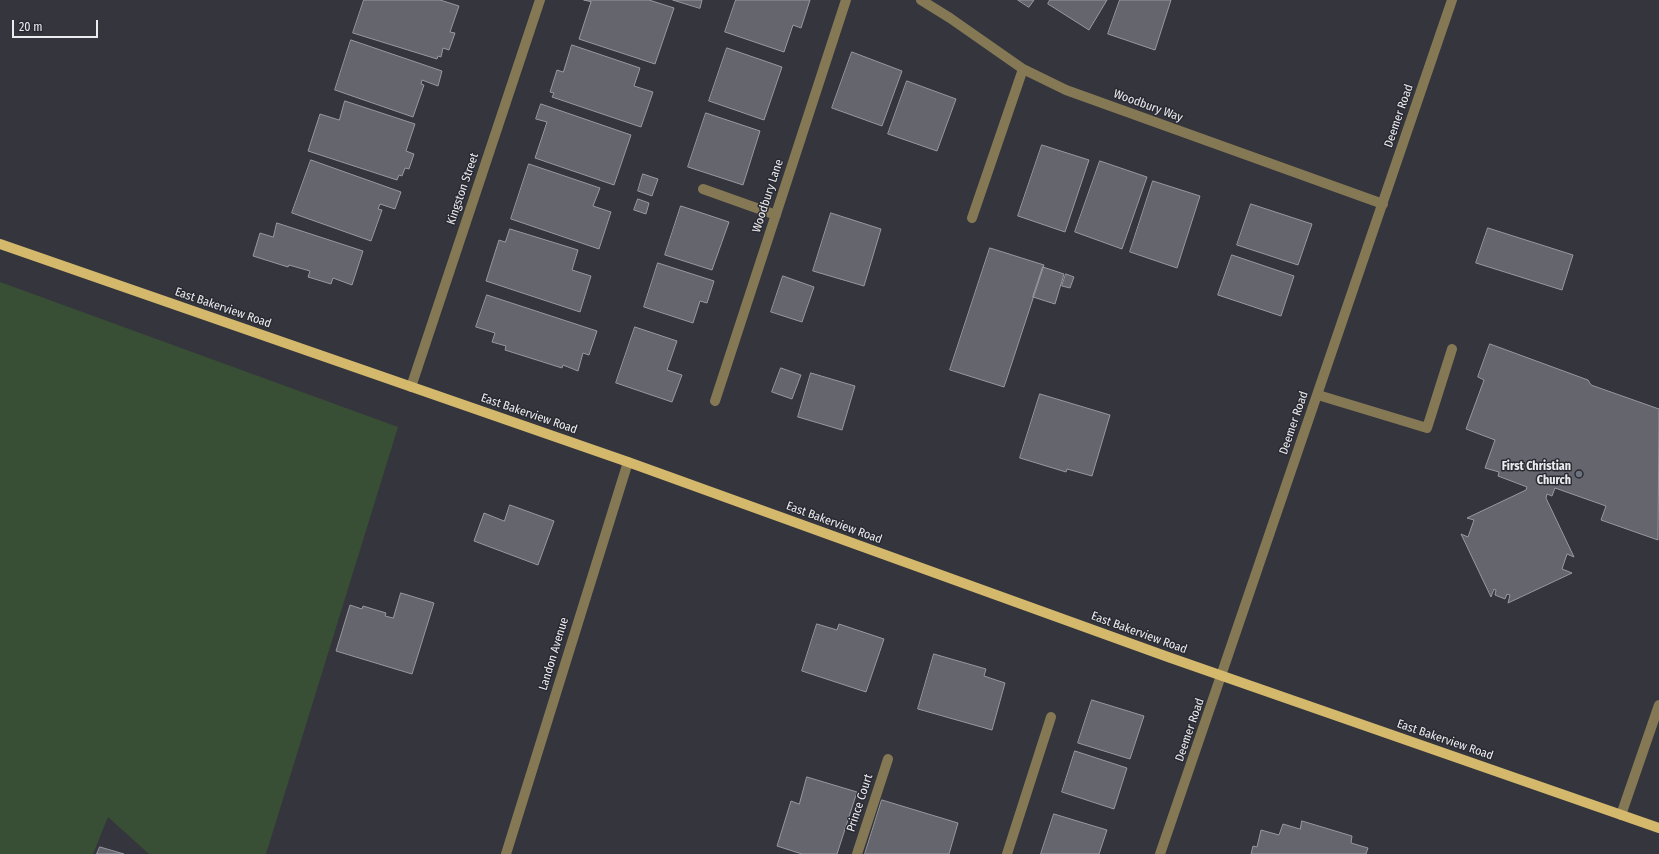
<!DOCTYPE html>
<style>
body{margin:0}
#map{position:relative;width:1659px;height:854px;overflow:hidden;background:#34353d;font-family:"Fira Sans Condensed",sans-serif}
canvas{display:block}
.scale{position:absolute;left:12px;top:20px;width:86px;height:18px;box-sizing:border-box;border:2px solid #ebebf0;border-top:0;padding-left:5px;font-size:12px;line-height:14px;white-space:nowrap;color:#ebebf0;-webkit-text-stroke:3px #2a2b32;paint-order:stroke}
</style>
<div id="map">
<canvas width="1659" height="854"></canvas>
<div class="scale">20 m</div>
</div>
<script>
const context = document.querySelector('canvas').getContext('2d');
context.lineJoin = 'round';
function fill(path, color) {
  context.fillStyle = color;
  context.fill(path, 'evenodd');
}
function stroke(path, color, width, dash) {
  context.strokeStyle = color;
  context.lineWidth = width;
  context.lineCap = dash ? 'butt' : 'round';
  context.setLineDash(dash || []);
  context.stroke(path);
}
function drawText(font, color, halo, rows, align = 'center') {
  context.font = font + ' "Fira Sans Condensed",sans-serif';
  context.lineWidth = 3;
  context.setLineDash([]);
  context.textBaseline = 'middle';
  context.strokeStyle = halo;
  context.fillStyle = color;
  for (const [text, x, y, turn = 0] of rows) {
    context.save();
    context.translate(x, y);
    context.rotate((+turn || 0) * Math.PI / 180);
    context.textAlign = isNaN(turn) ? turn : align;
    if (halo) context.strokeText(text, 0, 0);
    context.fillText(text, 0, 0);
    context.restore();
  }
}
fill(new Path2D(`
 M0 282 398 427 266 854H149L108 817 93 854H0Z`), '#394f35');
const building = new Path2D(`
 M364 0H440L459 6 450 32 455 33 449 50 443 48 441 57 438 56 437 59 353 33Z
 M584 0H649L674 8 655 64 579 39 591 2Z
 M673 0H702L700 8Z
 M736 0H810L801 28 793 25 784 52 725 32Z
 M1018 0H1034L1029 7Z
 M1050 0H1107L1089 30 1048 4Z
 M1120 0H1171L1155 50 1108 34Z
 M351 40 442 71 438 86 422 80 421 84 424 85 413 117 335 90Z
 M572 45 640 68 634 86 653 92 641 127 552 97 554 93 550 92 557 70 563 72Z
 M727 48 782 67 764 120 709 101Z
 M852 52 902 71 882 126 832 108Z
 M907 81 956 99 937 151 888 134Z
 M345 101 415 124 406 151 414 154 409 169 405 168 402 176 399 175 397 180 308 151 320 114 339 120Z
 M541 104 631 135 614 185 535 158 547 122 536 119Z
 M706 113 760 131 743 185 688 167Z
 M1042 145 1089 160 1065 232 1018 216Z
 M311 160 401 192 395 209 380 204 378 209 382 210 371 241 292 213Z
 M1100 161 1147 177 1122 249 1075 232Z
 M529 164 600 188 593 206 611 212 599 249 511 219Z
 M643 174 658 179 652 196 638 191Z
 M1153 181 1200 196 1177 268 1130 252Z
 M638 199 649 203 646 214 634 210Z
 M1251 204 1312 224 1298 265 1237 245Z
 M681 206 729 222 712 270 665 255Z
 M831 213 881 229 864 286 813 271Z
 M277 223 363 251 352 285 333 278 331 284 308 277 310 271 289 265 288 267 253 256 260 233 273 237Z
 M1488 228 1573 255 1562 290 1476 263Z
 M510 229 578 250 572 270 591 276 580 312 486 281 499 240 505 242Z
 M990 248 1044 265 1004 387 950 370Z
 M1232 255 1294 276 1281 316 1218 295Z
 M658 263 714 281 707 303 700 301 693 323 644 307Z
 M1043 267 1064 274 1055 304 1033 297Z
 M1066 274 1074 277 1070 288 1062 286Z
 M783 276 814 287 802 322 771 312Z
 M487 295 597 331 589 355 583 353 578 371 563 365 562 368 505 350 506 346 492 342 495 333 476 327Z
 M635 327 677 341 667 370 682 375 672 402 616 383Z
 M1490 344 1588 380 1591 385 1659 409 1658 540 1601 520 1606 506 1555 488 1552 496 1547 494 1546 498 1574 557 1567 554 1562 569 1572 573 1508 603 1510 595 1507 594 1505 599 1495 595 1496 590 1494 589 1491 597 1461 534 1468 537 1474 520 1467 518 1526 490 1527 487 1498 476 1499 472 1485 468 1495 440 1466 429 1484 380 1478 377Z
 M781 368 801 375 792 399 772 392Z
 M811 373 855 386 842 430 798 417Z
 M1040 394 1110 415 1092 476 1067 469 1066 472 1020 458Z
 M510 505 554 521 538 565 474 541 484 513 504 521Z
 M401 593 434 603 412 674 336 651 350 605 362 609 363 606 386 613 385 616 393 618Z
 M817 624 837 630 839 624 884 639 866 692 802 671Z
 M934 654 986 669 984 676 1005 683 992 730 918 709Z
 M1092 700 1144 716 1130 759 1078 743Z
 M1075 751 1127 768 1114 809 1062 792Z
 M807 777 857 792 837 854H802L777 846 791 801 799 804Z
 M882 800 958 823 949 854H865Z
 M1054 814 1107 830 1099 854H1041Z
 M1302 821 1352 836 1351 843 1368 848 1366 854H1251L1253 846 1257 847 1261 830 1279 835 1283 824 1300 829Z
 M100 847 124 854H97Z`);
fill(building, '#65656d');
stroke(building, '#9898a1', 1);
stroke(new Path2D(`
 M921 0 950 18 1023 69 1066 90 1383 204
 M703 189 776 215
 M972 218 1023 69
 M411 387 540 0
 M1318 395 1427 428 1452 349
 M715 401 846 0
 M1621 815 1659 705
 M506 854 628 462
 M857 854 888 759
 M1007 854 1051 717
 M1160 854 1452 0`), '#857854', 10);
stroke(new Path2D(`
 M0 244 628 462 1168 657 1659 828`), '#d4b96c', 10);
for (const [x, y, r, color] of [
 [1579,474,4,"#6b7280"]
]) {
  const dot = new Path2D();
  dot.arc(x, y, r, 0, 2 * Math.PI);
  context.fillStyle = color;
  context.fill(dot);
  stroke(dot, '#2a2b32', 1.5);
}
drawText('12px', '#ebebf0', '#2a2b32', [
 ["Woodbury Way",1148,106,20],
 ["Deemer Road",1399,116,-71],
 ["Kingston Street",463,189,-71],
 ["Woodbury Lane",768,196,-72],
 ["East Bakerview Road",223,308,19],
 ["East Bakerview Road",529,414,19],
 ["Deemer Road",1294,423,-71],
 ["East Bakerview Road",834,523,20],
 ["East Bakerview Road",1139,633,20],
 ["Landon Avenue",554,654,-73],
 ["Deemer Road",1190,730,-71],
 ["East Bakerview Road",1445,740,19],
 ["Prince Court",860,803,-72]
]);
drawText('bold 12px', '#ebebf0', '#2a2b32', [
 ["First Christian",1571,467],
 ["Church",1571,481]
], 'right');
</script>
